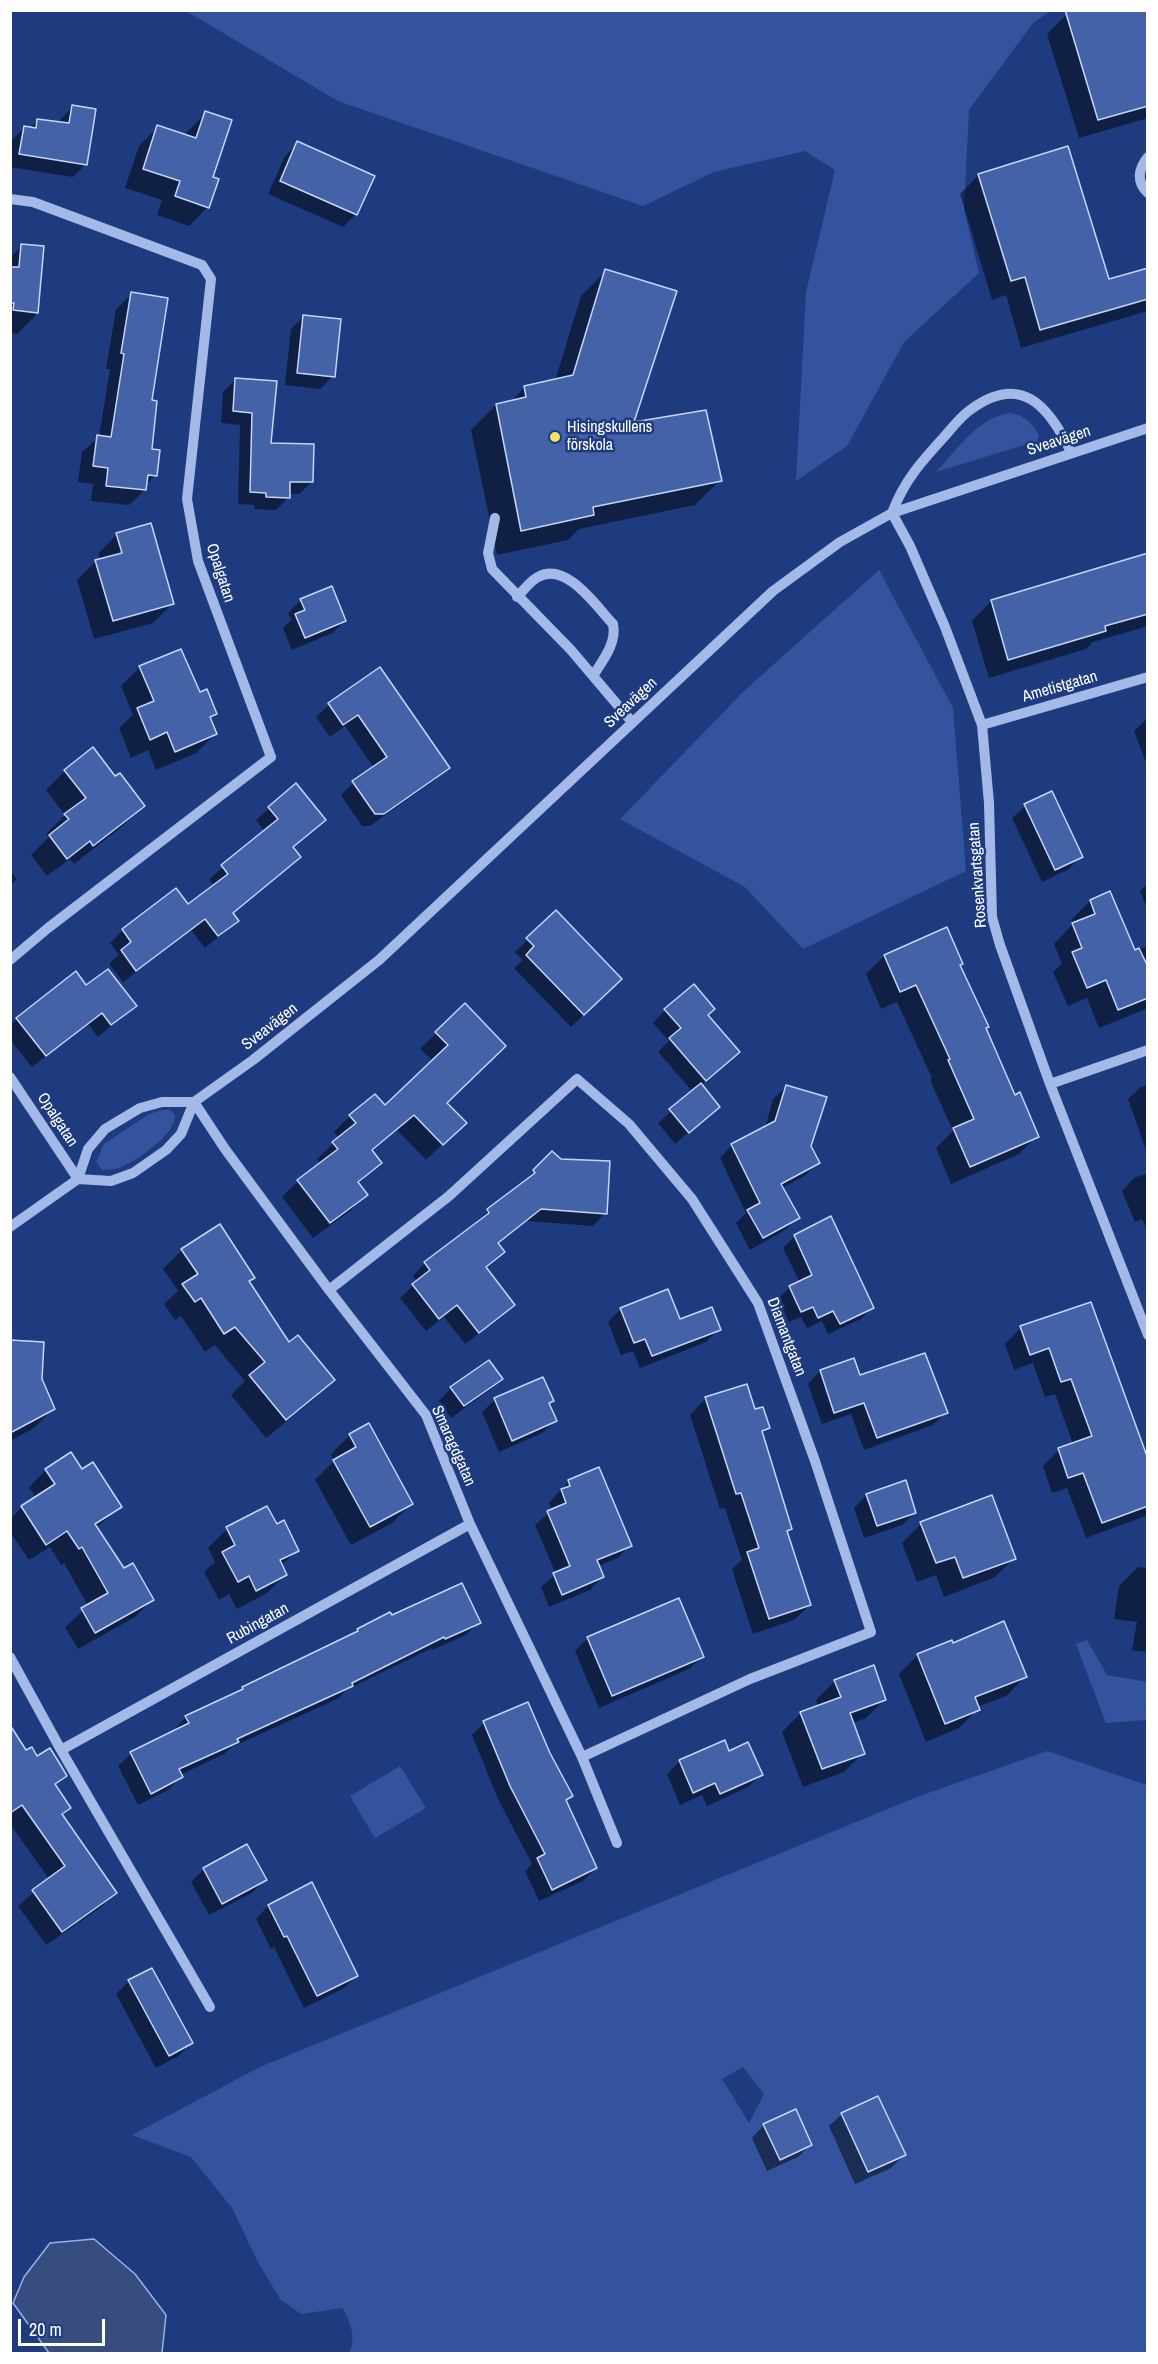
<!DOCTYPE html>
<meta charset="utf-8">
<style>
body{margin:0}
#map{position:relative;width:1158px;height:2364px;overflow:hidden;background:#1f3b80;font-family:"Archivo Narrow",sans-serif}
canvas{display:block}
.frame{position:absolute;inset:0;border:12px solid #fff;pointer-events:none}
.scale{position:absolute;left:18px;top:2319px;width:87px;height:27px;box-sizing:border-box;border:3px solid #fff;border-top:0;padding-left:8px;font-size:18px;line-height:21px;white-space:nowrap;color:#fff;-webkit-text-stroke:4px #1f3b80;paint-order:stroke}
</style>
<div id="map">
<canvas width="1158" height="2364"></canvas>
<div class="frame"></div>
<div class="scale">20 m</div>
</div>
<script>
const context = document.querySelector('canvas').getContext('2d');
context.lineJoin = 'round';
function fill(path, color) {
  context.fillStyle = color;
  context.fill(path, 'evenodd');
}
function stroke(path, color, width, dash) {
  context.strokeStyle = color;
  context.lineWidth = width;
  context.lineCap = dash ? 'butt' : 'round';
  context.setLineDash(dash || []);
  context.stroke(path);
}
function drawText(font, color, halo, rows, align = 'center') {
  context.font = font + ' "Archivo Narrow",sans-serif';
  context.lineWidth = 5;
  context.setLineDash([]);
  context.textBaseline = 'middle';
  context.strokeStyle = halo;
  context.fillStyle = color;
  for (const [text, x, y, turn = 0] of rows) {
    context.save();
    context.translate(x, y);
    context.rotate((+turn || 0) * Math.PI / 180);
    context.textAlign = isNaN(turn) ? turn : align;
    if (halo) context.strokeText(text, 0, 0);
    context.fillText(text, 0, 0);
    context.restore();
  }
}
fill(new Path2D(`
 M186 11H1050L1033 23 969 110 964 209 979 273 904 342 847 446 796 481 806 292 835 170 805 151 714 172 643 206 338 101Z
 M1010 413C1024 415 1032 423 1039 435L1037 441 936 472C957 450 978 417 1010 413Z
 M879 570 953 708 966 871 803 949 745 887 620 819 744 691Z
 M162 1110H170L175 1115C176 1134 138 1160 121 1167 115 1170 108 1169 102 1170L96 1162 104 1144 149 1114Z
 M1087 1640 1107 1675 1147 1682V1720L1106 1723 1076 1644Z
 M1047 1751 1147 1785V2353H349C357 2339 350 2320 342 2308L301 2314 280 2299 258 2262 232 2208 191 2157 132 2135 260 2067 917 1797ZM743 2067 764 2094 749 2123 722 2079Z
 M400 1766 426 1808 375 1838 350 1796Z`), '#33539f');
const water = new Path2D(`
 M94 2239 135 2274 166 2315 162 2353H49L13 2303 24 2277 50 2243Z`);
fill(water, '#374c7f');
stroke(water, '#97b2ea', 1.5);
fill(new Path2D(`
 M1081 10H1148V118L1079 138 1047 34 1066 15Z
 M72 107 86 164 73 177 10 167 11 141 24 128 29 129 38 120 59 123 60 120Z
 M206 113 211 178 208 207 189 226 157 215 162 200 125 188 139 146 158 127 185 136 187 132Z
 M298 143 356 214 343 227 268 194 285 156Z
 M979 175 1108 281 1148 270V311L1021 348 1006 295 992 300 960 194Z
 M22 246 43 248 36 315 17 334 10 333V257Z
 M606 271 632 424 720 480 695 505 579 529 568 540 497 555 471 430 496 405 510 403 525 387 555 381 581 296Z
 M132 294 150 402V450L155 475 146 485 145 490 129 505 91 501 93 484 78 482 82 452 99 437 110 369H106L116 309Z
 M303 317 333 376 320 389 285 385 291 329Z
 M236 379 270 445 312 482 299 494H289V497L276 510 254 509V505L238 504 240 425 221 423 223 392Z
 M117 534 172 604 153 623 94 639 77 580 96 561 100 560 98 554Z
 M1148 555V626L1093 642 1086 649 989 678 972 621 991 601Z
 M301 600 345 621 332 633 292 650 283 628 291 620 288 613Z
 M140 667 199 694 215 713 209 719 215 734 196 753 156 770 148 750 131 758 119 728 133 715 121 686Z
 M380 670 448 768 435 780 370 826H362L341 795 353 783 374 768 345 726 330 737 316 717 329 705Z
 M1148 718V765H1147L1134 731Z
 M65 771 115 779 143 806 124 825 74 864 70 859 47 876 31 855 49 837 46 834 65 815 46 790Z
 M296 785 324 820 292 849 299 857 232 914 237 921 205 948 191 930 123 982 109 964 119 955 110 943 123 930 175 890 187 906 214 886 209 879 265 832 256 820Z
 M1025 806 1081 856 1069 869 1042 882 1012 818Z
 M10 870 17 879 10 885Z
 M1148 883V911L1140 891Z
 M1090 901 1134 951 1148 946V1008L1099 1028 1087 998 1068 1006 1053 972 1062 964 1054 944 1073 924 1071 920Z
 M556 912 620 979 571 1027 514 968 523 960 515 952Z
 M884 956 962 964 959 966 1014 1097 1037 1136 1019 1154 951 1184 936 1148 953 1131 930 1080 932 1078 897 1002 881 1009 866 974Z
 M86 987 135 1006 98 1037 88 1024 32 1067 10 1040V1025L17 1019Z
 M465 1005 446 1103 464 1123 426 1160 397 1130 372 1152 380 1163 358 1184 366 1195 350 1211 313 1238 282 1197 298 1181 321 1164 317 1159 339 1138 334 1132 350 1116 375 1096 385 1107 433 1061 420 1049Z
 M665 1010 707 1015 725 1064 700 1086 718 1107 675 1144 658 1123 693 1092 658 1052 669 1041 653 1023Z
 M1148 1085V1156L1128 1099 1141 1087Z
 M786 1087 809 1146 818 1162 806 1175 782 1188 798 1218 785 1230 750 1250 736 1223 746 1213 720 1158 732 1145 765 1128 773 1099Z
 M552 1153 605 1213 593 1226 527 1221 497 1244 503 1252 486 1269 513 1305 501 1317 465 1344 444 1317 426 1331 400 1298 417 1282 413 1276 425 1263 476 1225 475 1223 488 1211 522 1185Z
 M1148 1173V1232L1142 1219 1135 1222 1122 1191 1134 1178Z
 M795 1236 872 1307 861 1319 828 1334 822 1321 807 1328 801 1317 789 1322 778 1299 790 1287 800 1283 783 1248Z
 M182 1250 253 1277 248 1283 289 1344 333 1380 314 1399 266 1438 231 1395 245 1381 215 1345 205 1352 181 1316 175 1320 164 1304 178 1291 163 1269Z
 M667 1291 680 1321 719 1329 706 1342 640 1368 633 1351 621 1355 608 1322 621 1309Z
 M1090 1304 1148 1464V1515L1086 1538 1067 1488 1052 1493 1043 1466 1059 1450 1073 1444 1055 1394 1045 1397 1033 1363 1014 1370 1005 1344 1021 1328Z
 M10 1342 40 1380 53 1409 34 1428 10 1441Z
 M820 1371 860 1377 946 1412 933 1425 864 1450 851 1414 822 1424 808 1384Z
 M501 1379 488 1391 451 1418 439 1401 451 1388Z
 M543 1379 552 1400 548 1404 555 1421 542 1433 499 1452 482 1412 495 1400Z
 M746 1386 754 1411 768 1428 761 1434 791 1528 786 1533 810 1605 794 1620 753 1634 732 1569 742 1560 725 1508 720 1509 690 1415 705 1399Z
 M368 1425 411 1504 392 1523 351 1545 315 1480 334 1461 331 1454 350 1435Z
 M598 1469 630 1545 618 1558 598 1566 602 1577 590 1590 549 1607 541 1587 556 1574 535 1525 552 1510 549 1503 568 1482Z
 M46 1470 82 1471 120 1507 96 1528 123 1570 152 1600 135 1617 78 1649 65 1627 88 1606 64 1563 61 1565 50 1547 29 1560 10 1532V1519L22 1507 36 1498 29 1487Z
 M867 1495 915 1512 902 1525 864 1538 854 1508Z
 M267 1508 276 1526 297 1550 281 1566 286 1574 267 1593 237 1609 229 1594 219 1600 204 1572 215 1562 208 1548 227 1529Z
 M921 1524 1014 1558 995 1577 944 1597 936 1575 917 1582 902 1543Z
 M1138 1567 1148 1568V1652L1132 1650 1137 1622 1114 1619 1119 1586Z
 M479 1622 466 1635 432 1650V1648L346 1690 339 1698 232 1747 224 1754 180 1775 181 1777 168 1790 138 1805 118 1766 131 1754 175 1732 174 1730 186 1717 352 1636 358 1630Z
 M588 1638 702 1657 689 1669 599 1708 575 1651Z
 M918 1655 1025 1677 1006 1696 977 1707 978 1709 959 1728 926 1742 899 1674Z
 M835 1681 885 1699 866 1718 852 1723 863 1753 844 1772 803 1787 782 1732 801 1713 819 1707 816 1700Z
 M484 1723 549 1754 571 1796 565 1802 596 1868 583 1881 539 1901 525 1871 532 1864 498 1799 472 1735ZM484 1726H487L514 1792 512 1793Z
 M10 1728 26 1753 65 1775 55 1786 69 1807 61 1816 115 1893 100 1908 46 1945 18 1906 49 1879 10 1824Z
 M724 1742 728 1753 761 1775 748 1787 707 1806 702 1795 680 1805 667 1774 679 1762Z
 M204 1869 265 1880 252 1893 209 1915 191 1882Z
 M311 1884 357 1976 344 1988 304 2008 274 1947 271 1949 256 1919 268 1906Z
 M129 1981 191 2043 179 2056 156 2068 116 1994Z
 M842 2114 904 2155 891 2168 855 2184 829 2126Z
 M764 2125 810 2145 798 2157 767 2171 752 2138Z`), '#0007');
const building = new Path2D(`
 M1065 10H1148V106L1098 120Z
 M72 105 96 109 87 165 19 154 24 126 36 128 37 119 69 123Z
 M205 111 232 120 213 177 219 179 209 208 175 196 180 181 143 169 157 125 196 138Z
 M297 141 375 176 357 215 280 181Z
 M1068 146 1109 279 1148 268V299L1040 330 1025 277 1011 281 978 174Z
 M21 244 44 246 38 313 13 310 14 303H10V267H19Z
 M605 269 677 291 634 422 706 410 722 481 593 507 594 515 521 531 496 404 526 397 524 386 573 375Z
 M131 292 168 298 152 400 157 401 152 449 160 450 157 476 148 475 146 490 106 486 108 468 93 466 97 435 111 437 124 354 121 353Z
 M303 315 341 319 335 377 297 373Z
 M235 378 277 381 271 443 314 444 313 482H290V498L266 497V493L250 492 252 413 233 411Z
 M151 523 174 604 113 621 95 560 122 553 116 533Z
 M1148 553V614L1105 626 1106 631 1008 660 991 600Z
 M332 586 346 621 305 638 295 614 305 610 300 599Z
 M181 649 200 692 207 689 217 714 210 717 217 734 175 752 167 732 150 740 137 708 154 701 139 666Z
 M380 667 450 768 384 814H375L352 781 387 757 358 715 343 725 328 703Z
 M93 747 115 776 120 773 145 806 93 846 90 841 67 859 49 835 69 819 64 814 86 798 64 770Z
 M296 783 326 820 293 847 301 857 233 913 239 921 218 936 205 919 136 971 121 950 131 942 122 929 176 888 188 904 228 874 221 865 278 819 268 807Z
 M1052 791 1083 857 1055 870 1024 804Z
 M1110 891 1135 950 1139 948 1148 967V998L1118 1010 1106 980 1087 988 1072 952 1082 948 1072 923 1095 914 1090 900Z
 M556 910 622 979 584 1015 526 955 534 946 526 938Z
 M947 927 963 964 960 965 989 1027 986 1028 1015 1095 1020 1092 1039 1137 970 1167 953 1128 974 1119 948 1060 950 1059 916 985 900 992 884 955Z
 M108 969 137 1006 111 1025 102 1013 46 1056 16 1018 76 971 86 985Z
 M694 984 715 1009 708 1015 740 1052 706 1081 669 1038 681 1028 664 1009Z
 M465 1003 506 1046 447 1103 467 1123 443 1145 414 1115 372 1150 382 1163 358 1182 368 1195 330 1223 297 1180 338 1149 332 1142 356 1123 349 1115 375 1094 385 1105 448 1045 435 1032Z
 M701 1083 720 1107 689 1133 669 1109Z
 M786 1085 827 1097 811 1146 820 1163 781 1184 800 1218 763 1238 747 1210 760 1203 731 1144 775 1121Z
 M552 1151 561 1159 610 1161 607 1214 541 1209 498 1243 505 1252 486 1267 515 1305 479 1333 457 1305 439 1319 412 1284 430 1270 424 1262 489 1213 487 1209 535 1173 533 1170Z
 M831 1216 874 1308 840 1324 833 1311 818 1318 813 1307 801 1312 789 1286 812 1275 794 1235Z
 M220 1224 255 1278 249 1281 289 1342 298 1335 335 1380 286 1420 249 1375 265 1362 235 1327 224 1334 201 1298 195 1302 182 1284 198 1274 181 1249Z
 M668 1289 680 1319 712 1307 721 1330 652 1356 645 1339 634 1343 620 1308Z
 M1091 1302 1148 1459V1506L1102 1523 1083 1473 1068 1478 1058 1448 1092 1436 1071 1379 1061 1382 1049 1348 1030 1355 1020 1326Z
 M10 1340 44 1342 42 1379 55 1409 10 1433Z
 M925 1353 948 1413 877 1438 864 1403 834 1413 820 1370 854 1358 860 1375Z
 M489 1360 503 1379 464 1406 450 1387Z
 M543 1377 554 1401 549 1403 557 1421 512 1441 494 1398Z
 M747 1384 755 1409 763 1407 770 1428 762 1431 792 1529 787 1531 811 1605 769 1619 747 1552 759 1548 741 1493 736 1494 705 1397Z
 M369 1423 413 1504 370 1527 333 1460 356 1447 349 1434Z
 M71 1452 82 1469 93 1462 122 1507 95 1524 124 1568 133 1563 154 1600 95 1633 81 1608 108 1593 82 1547 79 1549 67 1531 46 1545 21 1506 55 1484 45 1469Z
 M599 1467 632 1546 597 1560 604 1577 562 1595 553 1573 570 1566 547 1511 566 1503 561 1489 570 1486 568 1480Z
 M906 1480 916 1513 877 1526 866 1494Z
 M992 1495 1016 1559 963 1578 955 1557 936 1563 920 1522Z
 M267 1506 277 1524 284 1520 299 1551 280 1560 287 1575 256 1591 249 1576 238 1582 222 1552 235 1545 226 1527Z
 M462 1583 481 1623 445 1639 444 1637 352 1683 353 1686 237 1739 239 1742 179 1769 183 1777 151 1794 130 1752 189 1723 185 1716 243 1689 242 1687 358 1631 357 1629 390 1612 392 1615Z
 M679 1598 704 1657 612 1696 587 1637Z
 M1004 1621 1027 1677 975 1697 980 1710 945 1724 917 1654 952 1640 953 1643Z
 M874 1665 886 1700 850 1713 865 1754 822 1769 800 1712 841 1697 834 1680Z
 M528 1702 550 1753 573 1796 566 1800 597 1868 552 1890 537 1858 545 1854 510 1786 483 1721Z
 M10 1725 26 1750 32 1747 37 1756 50 1748 60 1764 67 1776 55 1784 71 1808 62 1814 117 1893 62 1932 32 1890 65 1866 22 1805 10 1813Z
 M725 1740 729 1751 748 1742 763 1775 720 1794 715 1783 693 1793 679 1760Z
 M247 1844 267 1880 222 1904 203 1868Z
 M312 1882 358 1976 317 1996 287 1936 284 1937 268 1905Z
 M152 1968 193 2043 169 2056 128 1980Z
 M878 2096 906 2155 868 2172 841 2113Z
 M796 2109 812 2145 780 2160 763 2124Z`);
fill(building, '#4362a8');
stroke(building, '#c8d6f6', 1.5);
stroke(new Path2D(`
 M1148 157C1138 169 1136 182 1148 193
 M10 199 33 202 202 265 211 279 187 499 198 561 271 757 48 928 10 960
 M1071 452C1048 404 1020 373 970 410 960 417 952 428 944 437 921 462 904 481 892 513L910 546 945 627 982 725 989 803 992 917 1000 945 1050 1084 1148 1335
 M495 518 488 553 492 569 571 650 632 722
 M517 597C523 591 530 581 538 577 566 561 596 606 613 624 617 643 603 660 593 676
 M982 725 1148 677
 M10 1077 78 1179
 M1050 1084 1148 1050
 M194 1102 225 1149 329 1290 426 1415 470 1524 582 1757 617 1843
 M78 1179 111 1181 133 1173 166 1150 181 1134 194 1102 253 1060 379 960 773 591 840 542 892 513 1148 428
 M10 1227 78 1179 88 1149 105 1129 140 1108 162 1102H194
 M329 1290 449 1196 577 1079 629 1124 692 1199 758 1303 815 1461 871 1632 750 1679 582 1757
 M10 1657 61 1750 210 2007
 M61 1750 470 1524`), '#a4b9e8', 10);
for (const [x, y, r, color] of [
 [555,437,6,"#f6e164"]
]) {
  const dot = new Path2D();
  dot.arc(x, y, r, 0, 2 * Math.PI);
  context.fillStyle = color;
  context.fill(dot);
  stroke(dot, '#1f3b80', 2);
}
drawText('16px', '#fff', '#1f3b80', [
 ["Hisingskullens",567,428],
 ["förskola",567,446]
], 'left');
drawText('16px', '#fff', '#1f3b80', [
 ["Sveavägen",1059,441,-18],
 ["Opalgatan",220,573,72],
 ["Ametistgatan",1060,687,-16],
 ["Sveavägen",631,703,-43],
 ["Rosenkvartsgatan",978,875,-94],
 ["Sveavägen",270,1027,-38],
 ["Opalgatan",57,1120,57],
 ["Diamantgatan",786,1337,69],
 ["Smaragdgatan",453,1446,66],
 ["Rubingatan",258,1624,-29]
]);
</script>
